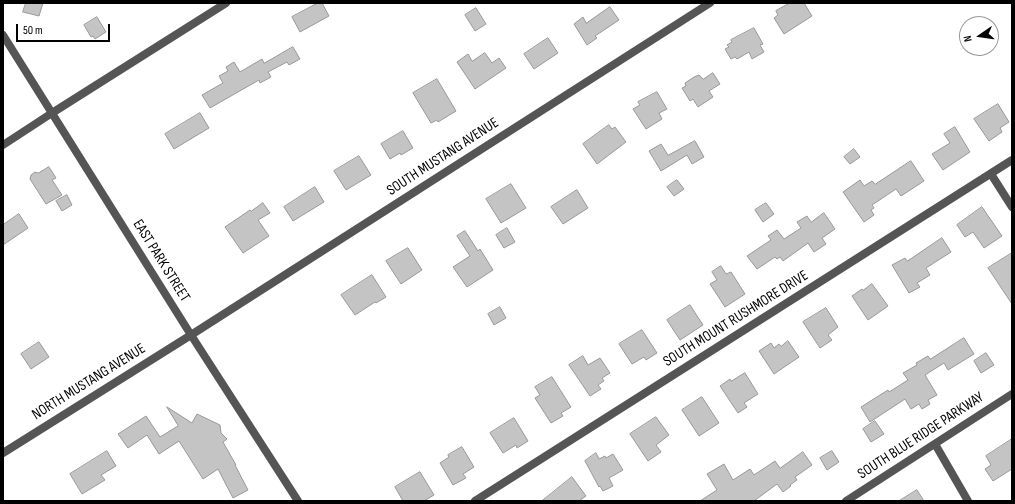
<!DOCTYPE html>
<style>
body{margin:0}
#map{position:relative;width:1015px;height:504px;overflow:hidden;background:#fff;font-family:"Sofia Sans Condensed",sans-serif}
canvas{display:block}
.frame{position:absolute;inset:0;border:4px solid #000;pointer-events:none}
.north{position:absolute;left:959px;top:16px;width:40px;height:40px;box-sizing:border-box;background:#fff;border:1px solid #999;border-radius:50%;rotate:257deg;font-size:11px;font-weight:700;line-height:16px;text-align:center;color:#000}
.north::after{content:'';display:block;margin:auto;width:14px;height:18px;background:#000;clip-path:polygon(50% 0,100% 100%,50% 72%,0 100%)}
.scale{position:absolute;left:16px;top:24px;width:94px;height:18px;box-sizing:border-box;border:2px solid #000;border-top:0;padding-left:5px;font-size:12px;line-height:14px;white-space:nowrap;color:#000;-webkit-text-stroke:3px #fff;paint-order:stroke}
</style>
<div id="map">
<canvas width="1015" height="504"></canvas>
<div class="frame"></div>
<div class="north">N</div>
<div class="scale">50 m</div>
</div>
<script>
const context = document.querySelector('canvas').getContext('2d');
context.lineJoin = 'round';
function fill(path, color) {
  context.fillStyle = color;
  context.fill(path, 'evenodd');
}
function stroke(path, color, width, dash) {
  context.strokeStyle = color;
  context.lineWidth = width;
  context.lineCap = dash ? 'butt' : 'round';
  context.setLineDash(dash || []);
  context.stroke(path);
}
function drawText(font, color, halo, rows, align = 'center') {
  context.font = font + ' "Sofia Sans Condensed",sans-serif';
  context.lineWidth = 3;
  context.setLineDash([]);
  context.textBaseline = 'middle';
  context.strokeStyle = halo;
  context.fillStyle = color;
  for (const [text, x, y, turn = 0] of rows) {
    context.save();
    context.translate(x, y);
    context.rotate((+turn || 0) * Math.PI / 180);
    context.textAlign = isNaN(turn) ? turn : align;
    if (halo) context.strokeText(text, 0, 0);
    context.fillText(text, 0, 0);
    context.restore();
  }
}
const building = new Path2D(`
 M26 3H43L39 16 23 12Z
 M318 3H322L329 16 300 32 292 17Z
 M790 3H804L812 16 784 34 774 18 778 15 776 11Z
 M610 7 619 20 595 36 597 38 587 45 574 24 583 17 586 23Z
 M476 8 486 24 475 31 465 15Z
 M97 17 106 32 95 39 93 36 91 37 84 25Z
 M754 28 763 44 760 45 764 52 752 59 749 52 737 59 735 57 731 59 725 49 729 47 727 45 732 42 731 40Z
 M548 38 558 53 534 69 524 54Z
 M293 47 300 59 289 65 287 62 268 72 271 77 260 83 259 80 210 108 202 95 223 83 219 76 228 71 226 67 234 62 240 72 262 59 264 63Z
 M485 53 492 63 499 58 506 68 475 89 457 62 468 54 472 61Z
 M713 73 720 84 709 91 713 97 698 107 693 99 690 101 682 88 686 86 685 83 694 77 699 75 703 79Z
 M437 79 456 111 438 122 437 120 431 123 413 93Z
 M657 92 667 109 659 113 662 119 646 129 633 109 640 105 638 102Z
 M998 104 1009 122 1000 128 1002 132 989 141 974 119Z
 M200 113 209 128 174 149 165 134Z
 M609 125 612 129 615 127 626 142 597 164 583 144Z
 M955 127 970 152 943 170 932 154 950 143 944 134Z
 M403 131 413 148 401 155 400 153 390 159 381 144Z
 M695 141 704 157 692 164 687 155 661 171 649 151 661 144 668 155Z
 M854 149 860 157 850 164 844 157Z
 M359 156 371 175 346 190 334 171Z
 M911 161 924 181 901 196 896 189 872 205 874 208 871 210 874 215 864 222 843 192 860 180 864 186 872 181 875 184Z
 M49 167 56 178 52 180 62 195 46 204 30 179 31 175 35 172 38 173Z
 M677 180 684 189 674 196 667 187Z
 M511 184 526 208 501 223 486 199Z
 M315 187 324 202 293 221 284 207Z
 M577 190 588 208 563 224 551 207Z
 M67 195 72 205 62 211 56 201Z
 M263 203 270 213 258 220 269 236 243 253 225 227 250 210 251 211Z
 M766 203 774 214 763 222 755 210Z
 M982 207 1002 236 984 248 973 232 965 237 957 225Z
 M824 213 835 229 822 238 826 244 814 252 808 243 783 261 780 257 777 259 775 257 757 269 747 256 771 240 768 236 777 230 784 239 801 228 797 222 807 216 811 222Z
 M19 214 28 228 3 245V225Z
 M507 228 515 242 504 248 496 235Z
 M465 231 478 251 480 249 493 270 467 287 453 267 470 256 457 236Z
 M942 238 951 252 926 268 930 275 917 283 920 287 909 293 892 265 905 258 907 261Z
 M408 248 422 270 401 284 386 261Z
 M1012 253V304L988 268Z
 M721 266 726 274 731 272 745 294 725 307 710 284 717 280 712 272Z
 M372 275 386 297 376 303 375 302 355 315 341 295Z
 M872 284 888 306 868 320 852 296 862 289 863 290Z
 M690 305 703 325 680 340 667 320Z
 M500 307 506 318 494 325 488 314Z
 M826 308 838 327 828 335 832 340 820 348 803 322Z
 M642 330 657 353 646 360 644 357 632 364 619 344Z
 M964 338 974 354 948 370 944 363 925 375 937 395 928 400 930 404 922 409 919 404 911 409 905 399 870 422 861 407 888 390 889 392 908 380 903 373 917 365 916 363 928 356 930 359Z
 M788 341 799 357 774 374 759 351 771 343 774 348 779 344 781 346Z
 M39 342 49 357 31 369 21 354Z
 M986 353 994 365 981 373 974 361Z
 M583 356 588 365 600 358 610 373 602 378 604 381 598 385 601 389 590 396 569 365Z
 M745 373 758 394 744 403 747 407 738 413 720 386 730 379 731 381Z
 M552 377 571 407 561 413 563 416 551 423 535 398 540 395 535 387Z
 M702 397 719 423 699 436 682 410Z
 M167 407 192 423 197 414 220 425 221 433 227 439 223 442 236 465H235L248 490 233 498 218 469 203 479 179 441 159 454 147 435 128 448 118 434 146 416 160 437 178 426Z
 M656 417 669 435 656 445 661 452 648 461 630 434Z
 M514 418 528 441 517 448 516 445 503 453 490 433Z
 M875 421 884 434 871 442 863 429Z
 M1012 439V469L993 481 985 469 991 465 986 456Z
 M462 447 474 467 463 474 466 478 453 485 440 463 449 457 448 455Z
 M107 451 116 466 101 475 105 480 82 494 70 474Z
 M832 451 839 462 827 470 820 458Z
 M803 452 812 465 795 477 797 480 790 485 791 486 783 492 777 484 754 501H700L717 490 707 474 724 464 733 480 750 469 754 475 775 461 780 468Z
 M596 453 599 459 605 456 606 458 613 454 623 470 609 478 613 486 603 491 600 486 599 487 585 461Z
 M420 472 434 495 424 501H403L395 487Z
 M572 477 586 496 579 501H542Z
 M917 490 924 501H899Z`);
fill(building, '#c4c4c4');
stroke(building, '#999', 1);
stroke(new Path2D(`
 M3 145 52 113
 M991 174 1012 207
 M935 444 968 501
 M3 453 191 335 710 3
 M475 501 1012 160
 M846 501 1012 394`), '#555', 8);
stroke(new Path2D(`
 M3 35 191 335 298 501
 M52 113 226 3`), '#555', 8);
drawText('15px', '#000', '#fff', [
 ["SOUTH MUSTANG AVENUE",443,157,-33],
 ["EAST PARK STREET",161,261,58],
 ["SOUTH MOUNT RUSHMORE DRIVE",736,319,-32],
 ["NORTH MUSTANG AVENUE",89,382,-32],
 ["SOUTH BLUE RIDGE PARKWAY",921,436,-33]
]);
</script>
